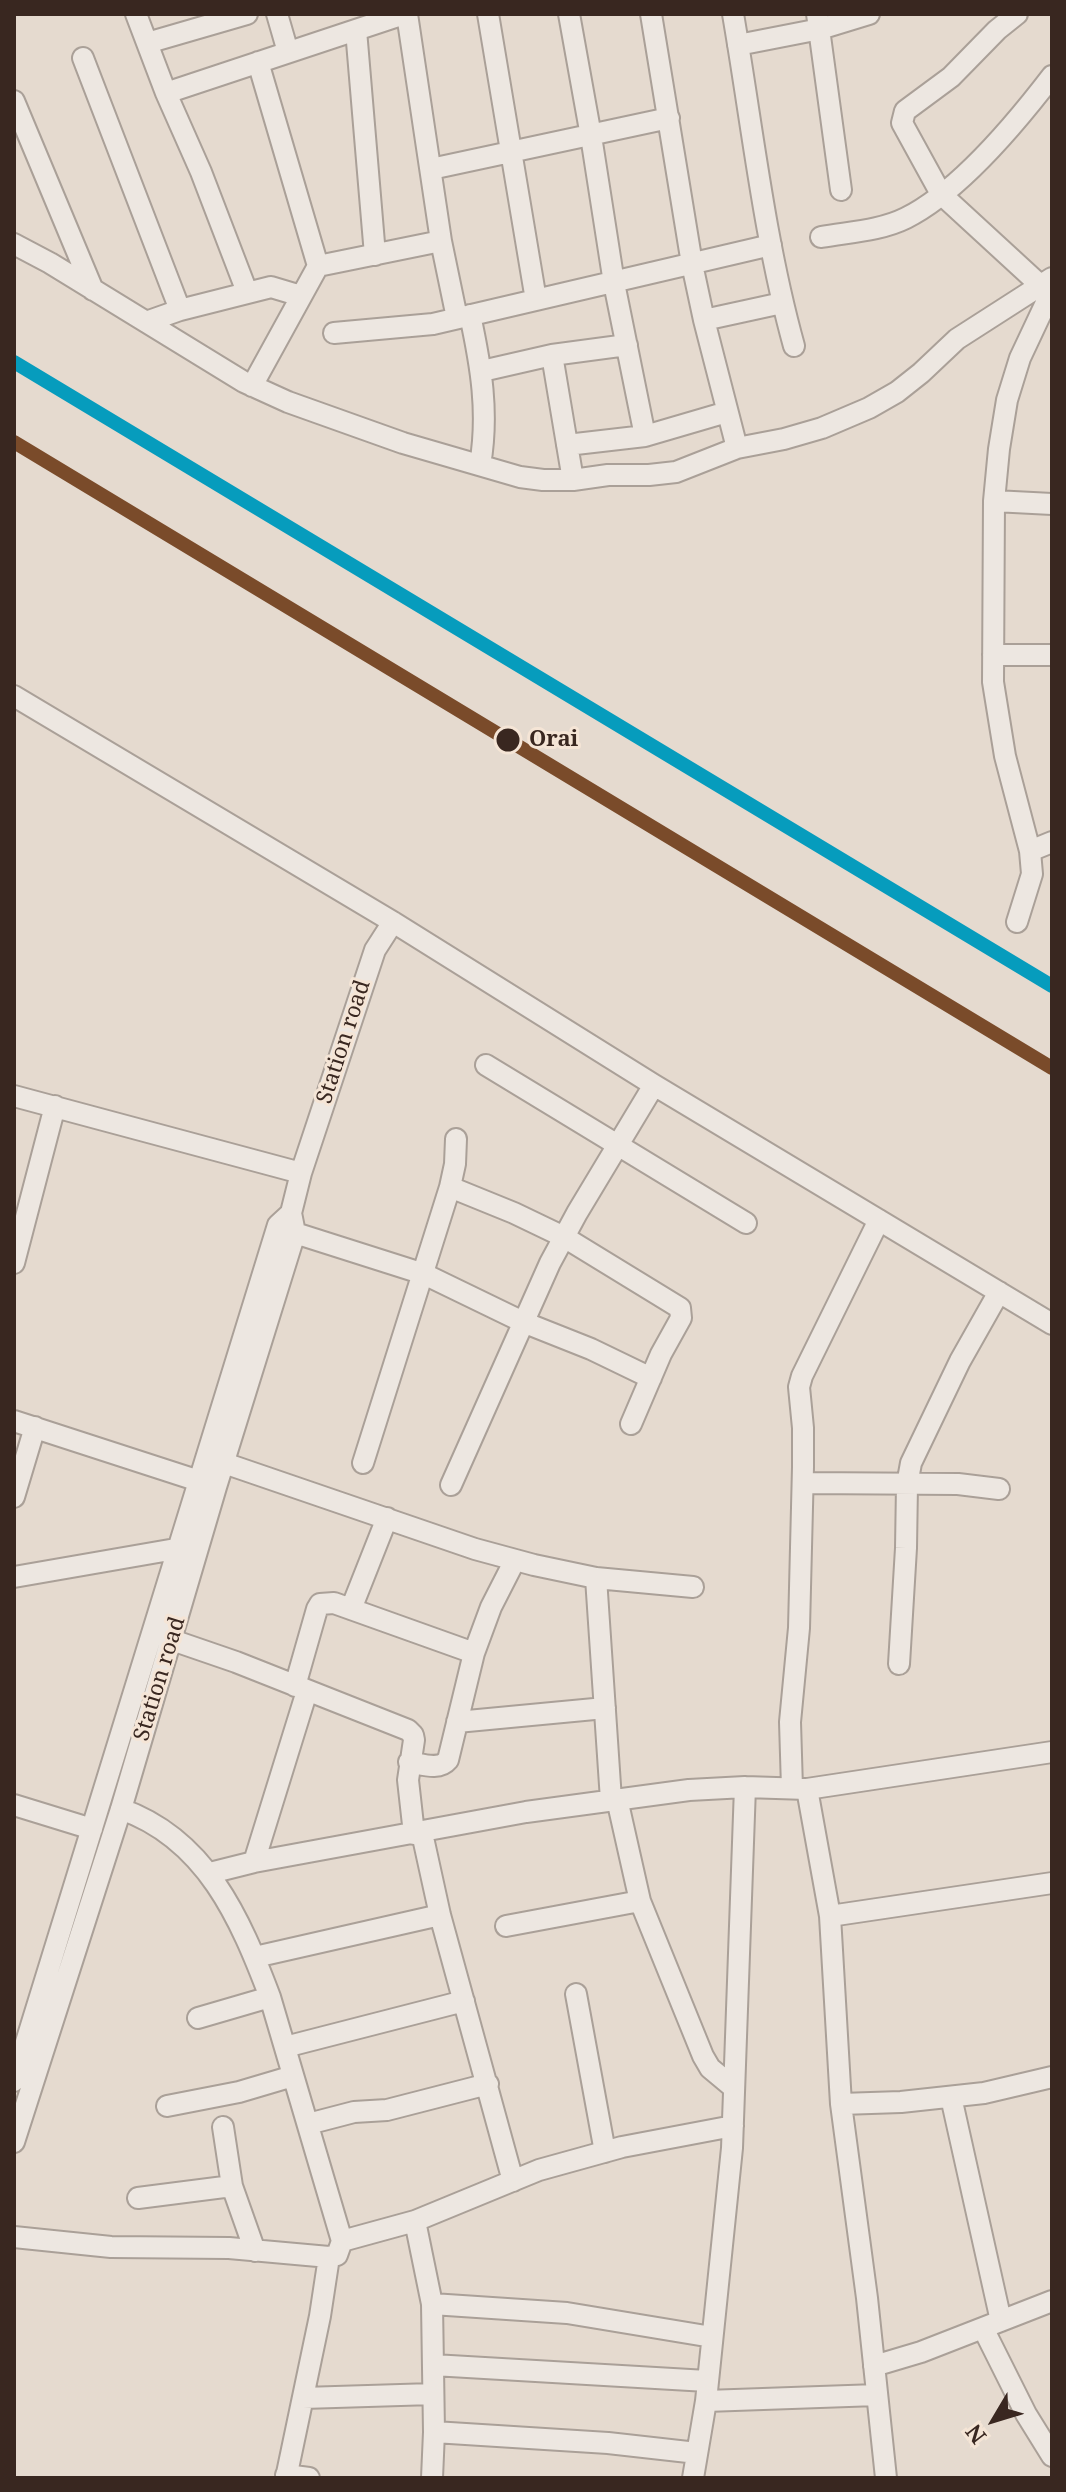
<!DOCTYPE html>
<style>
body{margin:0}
#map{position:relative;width:1066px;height:2492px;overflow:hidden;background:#e5dacf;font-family:"Noto Serif",serif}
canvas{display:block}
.frame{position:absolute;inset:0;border:16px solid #392720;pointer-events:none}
.north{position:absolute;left:954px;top:2380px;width:80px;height:80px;-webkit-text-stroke:6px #f5e5d6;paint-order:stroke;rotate:232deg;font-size:22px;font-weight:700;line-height:32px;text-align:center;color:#392720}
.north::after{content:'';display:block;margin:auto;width:28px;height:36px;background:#392720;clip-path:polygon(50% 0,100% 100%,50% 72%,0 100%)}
</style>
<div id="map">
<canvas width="1066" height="2492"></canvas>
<div class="frame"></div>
<div class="north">N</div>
</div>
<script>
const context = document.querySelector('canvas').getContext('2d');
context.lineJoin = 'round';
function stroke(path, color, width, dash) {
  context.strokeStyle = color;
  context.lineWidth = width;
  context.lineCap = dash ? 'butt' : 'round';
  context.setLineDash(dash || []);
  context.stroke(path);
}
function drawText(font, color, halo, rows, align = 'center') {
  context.font = font + ' "Noto Serif",serif';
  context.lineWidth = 6;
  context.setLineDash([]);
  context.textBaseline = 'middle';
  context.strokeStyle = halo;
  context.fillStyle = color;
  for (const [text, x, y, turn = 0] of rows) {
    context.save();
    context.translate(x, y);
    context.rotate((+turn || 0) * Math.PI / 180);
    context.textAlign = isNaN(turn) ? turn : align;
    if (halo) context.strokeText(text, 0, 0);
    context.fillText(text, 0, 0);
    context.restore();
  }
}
const minor = new Path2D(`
 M136 14 166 93 201 172 247 292
 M277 14 288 52
 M407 14 441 241 457 318
 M488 14 536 300
 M569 14 591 136 614 283 645 436
 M651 14 692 264 704 320 737 448
 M733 14C752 124 764 238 794 346
 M817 14 841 190
 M1017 14 997 30 951 77 905 111 902 123 941 194 1040 285
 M356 30 375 255
 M147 43 247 14
 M738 45 820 29 869 14
 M83 58 180 310
 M166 93 404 14
 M14 101 93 290
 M431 169 669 118
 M821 237C848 232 880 231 906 218 960 191 1016 123 1052 76
 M14 244 50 263 244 382 288 402 403 443 520 477 543 480H573L608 475H649L676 472 737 448 784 439 822 428 869 408 897 392 921 373 957 339 1052 278
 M318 266 441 241
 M470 315C481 366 489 413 480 465
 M704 320 782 303
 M146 322 180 310 271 287 301 296
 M334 333 433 324 771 245
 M552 355 573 480
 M482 371 552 355 627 345
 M252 386 318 266 258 62
 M567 445 645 436 727 412
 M994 501 1052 504
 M993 655H1052
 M14 696 393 922 654 1085 1052 1324
 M1030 851 1052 842
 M1017 922 1032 874 1030 851 1005 756 993 682 994 501 999 449 1007 400 1020 358 1052 290
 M486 1065 746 1223
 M14 1096 301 1173
 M450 1187 514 1213 564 1237 680 1308 681 1318 661 1354 631 1424
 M295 1233 424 1274 523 1322 591 1349 651 1378
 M14 1263 55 1106
 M14 1421 199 1481
 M224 1463 475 1549 534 1565 596 1578 693 1587
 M363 1463 450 1187 455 1164 456 1139
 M803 1483 958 1484 999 1489
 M451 1485 550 1263 577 1213 654 1085
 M14 1497 35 1427
 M14 1577 187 1547
 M596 1578 611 1800
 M351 1609 387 1518
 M172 1640 236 1662 408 1730 413 1735 414 1740 408 1780 414 1834
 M899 1664 906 1548 907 1485 911 1463 960 1361 999 1292
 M295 1686 317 1609 320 1604 334 1603 474 1653
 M457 1722 605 1708
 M409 1762C422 1764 439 1771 448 1760L474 1653 491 1607 515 1560
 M792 1788 790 1722 799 1628 803 1467V1428L799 1387 802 1376 879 1220
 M807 1789 830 1916 841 2104 867 2298 886 2478
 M617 1799 640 1901 703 2056 710 2068 734 2088
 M14 1805 92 1829
 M422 1833 440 1915 513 2181
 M254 1862 307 1691
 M210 1873 254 1862 526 1812 689 1790 745 1787 807 1789 1052 1752
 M830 1916 1052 1883
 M506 1926 640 1901
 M255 1957 440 1915
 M576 1994 605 2152
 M198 2018 270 1997
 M285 2047 464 2001
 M14 2081 278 1225 291 1213
 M951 2097 1001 2321
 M841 2104 901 2102 984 2093 1052 2077
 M167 2106 239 2092 293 2076
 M308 2124 354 2112 387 2110 488 2084
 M223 2127 232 2186 255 2251
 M14 2142 121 1809 216 1487 295 1233 291 1213 301 1173 375 950 393 922
 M138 2198 232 2186
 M415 2221 432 2304 434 2432 432 2478
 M14 2237 111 2247 229 2248 329 2257 337 2255 342 2241 270 1997C240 1918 206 1839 121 1809
 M342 2241 415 2221 539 2170 622 2147 733 2126
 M432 2304 567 2313 712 2337
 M983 2328 1026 2414 1052 2456
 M433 2365 707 2381
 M874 2366 921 2352 1052 2301
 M303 2398 433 2394
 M706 2401 877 2395
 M434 2432 608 2443 697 2453
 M286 2475 309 2478
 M286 2478 320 2316 329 2257
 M693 2478 706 2401 732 2148 745 1787`);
stroke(minor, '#aaa098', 24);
stroke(minor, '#ede7e1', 20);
stroke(new Path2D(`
 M14 442 1052 1068`), '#7a4b2a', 14);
stroke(new Path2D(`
 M14 362 1052 986`), '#069cbd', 14);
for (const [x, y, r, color] of [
 [508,740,13,"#392720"]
]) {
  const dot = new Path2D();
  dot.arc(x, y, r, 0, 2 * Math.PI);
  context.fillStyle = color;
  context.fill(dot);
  stroke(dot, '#f5e5d6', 3);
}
drawText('bold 22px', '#392720', '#f5e5d6', [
 ["Orai",529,740]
], 'left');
drawText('22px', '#392720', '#f5e5d6', [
 ["Station road",344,1042,-72],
 ["Station road",160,1679,-73]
]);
</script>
